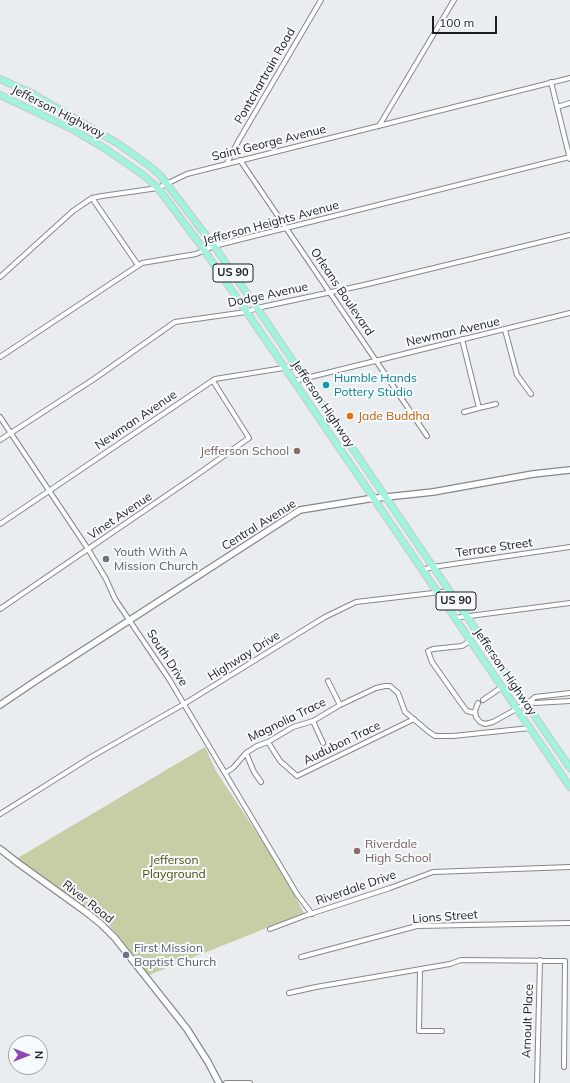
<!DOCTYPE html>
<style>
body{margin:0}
#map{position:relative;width:570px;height:1083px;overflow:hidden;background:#e9edf0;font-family:Mulish,sans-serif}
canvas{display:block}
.north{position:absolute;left:8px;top:1035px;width:40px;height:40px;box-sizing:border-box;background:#f6fafd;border:1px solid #9fa2a4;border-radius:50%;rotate:90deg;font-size:11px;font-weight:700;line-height:16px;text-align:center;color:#1d1e1f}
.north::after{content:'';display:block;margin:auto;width:14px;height:18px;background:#8f46b8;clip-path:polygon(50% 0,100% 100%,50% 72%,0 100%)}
.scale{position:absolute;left:432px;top:16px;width:65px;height:18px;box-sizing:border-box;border:2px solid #1d1e1f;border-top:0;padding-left:5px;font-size:12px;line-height:14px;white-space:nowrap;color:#1d1e1f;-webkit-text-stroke:3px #f6fafd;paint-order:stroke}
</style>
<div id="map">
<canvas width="570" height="1083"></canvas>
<div class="north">N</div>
<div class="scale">100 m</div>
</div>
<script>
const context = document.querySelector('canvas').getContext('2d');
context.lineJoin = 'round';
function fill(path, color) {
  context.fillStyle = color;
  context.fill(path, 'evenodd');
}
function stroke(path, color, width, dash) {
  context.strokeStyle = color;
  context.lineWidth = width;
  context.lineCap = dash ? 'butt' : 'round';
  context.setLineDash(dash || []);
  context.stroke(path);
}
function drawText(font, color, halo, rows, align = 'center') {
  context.font = font + ' Mulish,sans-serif';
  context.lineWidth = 4;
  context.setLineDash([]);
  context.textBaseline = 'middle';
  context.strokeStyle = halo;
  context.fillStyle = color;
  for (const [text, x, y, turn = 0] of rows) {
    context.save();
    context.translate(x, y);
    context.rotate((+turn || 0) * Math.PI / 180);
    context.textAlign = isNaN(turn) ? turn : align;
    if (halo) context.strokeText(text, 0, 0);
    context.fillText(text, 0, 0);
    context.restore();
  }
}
fill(new Path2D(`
 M205 747 216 771 280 868 304 913 149 975 118 935 104 920 16 859Z`), '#c5cea5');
const street = new Path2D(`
 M551 82 570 159
 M557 107 570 103
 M379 126 454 0
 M240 160 427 436
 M227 163 239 140 321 0
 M92 198 138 265
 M0 277 73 211 92 198 102 196 158 188 187 174 570 78
 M505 330 517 375 531 394
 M462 339 479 408 496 404
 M0 357 142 263 196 254 214 246 570 157
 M294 381 570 313
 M464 412 479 408
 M0 417 88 549 106 579 115 599 169 679 297 894 312 914
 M0 440 94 379 175 322 246 312 257 308 364 285 570 235
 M0 524 215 379 296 366
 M422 570 433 567 570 547
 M0 609 201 472 249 438 213 381
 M454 618 570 603
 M470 641 462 646 433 649 428 651 432 662 463 706 467 711 475 713
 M483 700 502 687
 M529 702 535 703 570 701
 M478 703 475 711 476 717 480 722 485 724 493 722 529 702 535 697 570 693
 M340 705 376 688 385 686H390L398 693 405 712 429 732 435 736H453L530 728
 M313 721 323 743
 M268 742 280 761 297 776 414 719
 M246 753 254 772 261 782
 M225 773 233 768 246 753 257 746 268 742 293 727 313 721 340 705 328 681
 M0 814 91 757 184 704 325 617 356 602 450 591
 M270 929 307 915 390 888 433 872 570 867
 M301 957 417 926 570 923
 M420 969 419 1031H442
 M289 993 316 987 450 964 461 960 565 961 564 1067
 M226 1083H250
 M537 1083 540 960`);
const secondary = new Path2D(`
 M0 705 37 680 300 510 368 499 433 492 533 474 570 470
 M0 849 18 863 86 912 101 924 115 938 187 1029 208 1062 219 1083`);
const primary = new Path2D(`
 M0 79 33 94 117 143 147 164 160 175 214 246 257 308 570 768
 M0 95 72 129 101 146 142 174 158 188 202 247 285 368 570 787`);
stroke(street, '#85888b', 6);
stroke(secondary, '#85888b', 8);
stroke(primary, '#c9c9c9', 8);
stroke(street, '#fff', 4);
stroke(secondary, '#fff', 5.5);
stroke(primary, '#a0f4dc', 6);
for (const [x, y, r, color] of [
 [326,385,4,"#0f9aa8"],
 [350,416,4,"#e8710a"],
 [297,451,4,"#8d6e63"],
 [106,559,4,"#6b7280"],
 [357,851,4,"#8d6e63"],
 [126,955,4,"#6b7280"]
]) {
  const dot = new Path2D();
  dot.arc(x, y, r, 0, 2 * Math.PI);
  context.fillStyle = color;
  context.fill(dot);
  stroke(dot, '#f6fafd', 1.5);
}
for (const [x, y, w] of [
 [233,273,40],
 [456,601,40]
]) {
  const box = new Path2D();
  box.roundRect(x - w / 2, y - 9, w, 18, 3);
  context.fillStyle = '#f6fafd';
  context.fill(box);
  stroke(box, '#1d1e1f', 1);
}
drawText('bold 11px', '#1d1e1f', null, [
 ["US 90",233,273],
 ["US 90",456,601]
]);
drawText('12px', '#1d1e1f', '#f6fafd', [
 ["Pontchartrain Road",265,76,-60],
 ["Jefferson Highway",58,112,27],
 ["Saint George Avenue",269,143,-14],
 ["Jefferson Heights Avenue",271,223,-15],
 ["Orleans Boulevard",342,292,56],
 ["Dodge Avenue",268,295,-12],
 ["Newman Avenue",453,332,-13],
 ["Jefferson Highway",323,404,56],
 ["Newman Avenue",136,420,-34],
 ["Vinet Avenue",120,516,-34],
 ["Central Avenue",259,525,-32],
 ["Terrace Street",494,548,-8],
 ["Highway Drive",244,656,-32],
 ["South Drive",167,658,57],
 ["Jefferson Highway",505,672,56],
 ["Magnolia Trace",287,720,-26],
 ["Audubon Trace",342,743,-26],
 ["Riverdale Drive",356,888,-19],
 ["River Road",88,902,38],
 ["Lions Street",445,917,-4],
 ["Arnoult Place",528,1021,-88]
]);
drawText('12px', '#0d838f', '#f6fafd', [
 ["Humble Hands",334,378],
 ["Pottery Studio",334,392]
], 'left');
drawText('12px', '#c56008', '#f6fafd', [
 ["Jade Buddha",358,416]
], 'left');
drawText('12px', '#785e54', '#f6fafd', [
 ["Jefferson School",289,451],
 ["Riverdale",365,844,"left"],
 ["High School",365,858,"left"]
], 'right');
drawText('12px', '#5b616d', '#f6fafd', [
 ["Youth With A",114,552],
 ["Mission Church",114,566],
 ["First Mission",134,948],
 ["Baptist Church",134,962]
], 'left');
drawText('12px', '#48520d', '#f6fafd', [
 ["Jefferson",174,860],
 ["Playground",174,874]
]);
</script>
